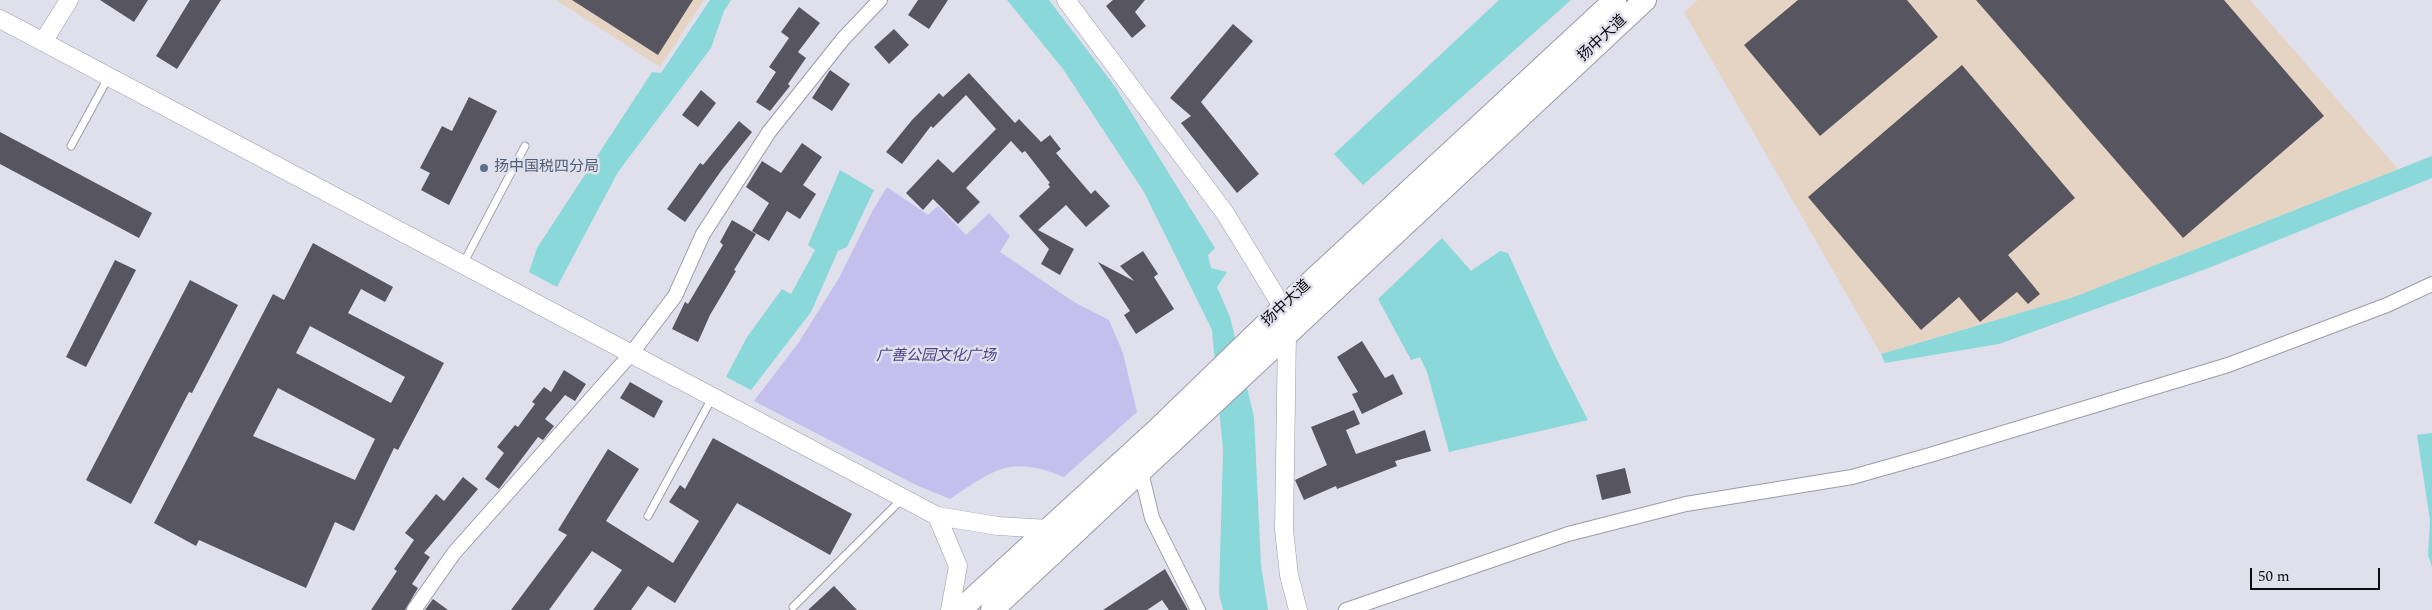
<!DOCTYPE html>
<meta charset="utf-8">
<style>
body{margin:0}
#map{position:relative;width:2432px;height:610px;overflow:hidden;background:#e0dfec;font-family:Spectral,serif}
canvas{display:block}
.scale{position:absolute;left:2250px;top:568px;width:130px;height:22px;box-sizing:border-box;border:2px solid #0e0e12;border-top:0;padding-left:6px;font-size:15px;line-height:18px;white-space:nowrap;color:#0e0e12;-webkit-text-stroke:4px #e0dfec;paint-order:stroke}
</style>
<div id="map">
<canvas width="2432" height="610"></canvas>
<div class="scale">50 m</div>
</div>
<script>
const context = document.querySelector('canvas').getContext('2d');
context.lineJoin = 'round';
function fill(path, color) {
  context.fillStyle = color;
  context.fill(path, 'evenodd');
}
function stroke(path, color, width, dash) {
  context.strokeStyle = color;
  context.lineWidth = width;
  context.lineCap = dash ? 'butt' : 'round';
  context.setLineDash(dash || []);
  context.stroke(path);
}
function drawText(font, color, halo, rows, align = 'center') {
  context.font = font + ' Spectral,"Noto Sans SC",serif';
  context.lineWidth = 5;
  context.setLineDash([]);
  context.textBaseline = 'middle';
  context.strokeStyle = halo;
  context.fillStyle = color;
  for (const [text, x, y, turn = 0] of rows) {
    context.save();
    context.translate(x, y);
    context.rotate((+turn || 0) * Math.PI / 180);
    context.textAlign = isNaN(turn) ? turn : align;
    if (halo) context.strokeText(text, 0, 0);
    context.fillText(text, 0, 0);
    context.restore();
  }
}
fill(new Path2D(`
 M556 0H704L660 67Z
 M1698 0H2250L2398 169 2074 297 1881 354 1684 12Z`), '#e5d4c3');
fill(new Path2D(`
 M887 187 928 215 938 206 966 235 989 213 1010 236 1000 252 1074 302 1109 320 1123 353 1137 412 1064 477C1010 455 995 469 950 499L916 485 754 401 799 342 839 278 873 210Z`), '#c5bfee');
fill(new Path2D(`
 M710 0H731L724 11 711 48 618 172 557 287 529 272 537 248 652 72 661 73Z
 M1007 0H1049L1116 88 1215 248 1208 255 1211 268 1227 272 1217 287 1230 317 1254 417 1261 565 1268 610H1223L1219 594 1223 450 1212 330 1144 192 1063 69Z
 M1499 0H1571L1363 185 1334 154Z
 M2432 156V178L2206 269 1999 344 1885 363 1881 354 2074 297Z
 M840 170 874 190 847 247 838 251 811 312 751 390 726 377 747 337 782 289 791 294 815 250 808 245Z
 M1442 238 1471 271 1500 251 1508 253 1555 356 1588 420 1449 452 1427 372 1420 357 1411 360 1378 299Z
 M2432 433V567L2428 555 2430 520 2417 435Z`), '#8bd8da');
fill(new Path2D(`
 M100 0H148L134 22Z
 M190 0H221L177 69 156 56Z
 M572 0H693L658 55Z
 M918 0H948L929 29 908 15Z
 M1113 0H1145L1135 12 1146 26 1132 38 1106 6Z
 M1798 0H1907L1938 37 1820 136 1744 45Z
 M1976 0H2224L2324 116 2183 238Z
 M799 7 820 23 798 52 806 58 788 84 790 86 770 111 756 102 776 72 769 67 789 38 781 32Z
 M1233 24 1253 41 1201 102 1259 174 1237 193 1181 123 1191 116 1170 98Z
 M894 29 909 45 889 64 874 47Z
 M1962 65 2075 198 2008 255 2040 294 2028 304 2017 292 1980 322 1959 297 1921 330 1808 197Z
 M830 70 850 84 832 111 812 98Z
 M969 73 1015 123 1019 119 1041 142 1050 135 1061 149 1056 153 1091 194 1095 190 1110 206 1086 227 1066 205 1038 230 1074 249 1060 275 1041 264 1049 249 1019 216 1050 187 1048 184 1050 183 1025 151 1022 153 1011 141 966 188 980 202 958 224 933 199 923 210 906 193 938 159 953 173 996 129 966 95 933 128 931 126 902 164 886 152 912 120 939 93 943 97Z
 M701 90 716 103 698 127 682 115Z
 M469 97 497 111 449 205 421 190 430 173 420 168 442 126 452 131Z
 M739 121 752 132 721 171 685 222 667 209 700 163 703 165Z
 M0 132 152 213 139 238 0 164Z
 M802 143 822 157 803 185 816 194 800 219 787 211 769 241 752 231 769 203 746 187 762 161 781 173Z
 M732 220 756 234 734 270 736 271 710 315 698 342 672 329 685 302 688 304 723 245 720 242Z
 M313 243 393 287 385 302 361 289 348 313 444 363 398 450 394 448 354 531 335 522 306 588 199 540 196 546 154 523 273 294 284 300ZM310 326 405 377 391 403 296 353ZM278 388 375 439 355 480 253 436Z
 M1143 251 1158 274 1154 277 1174 309 1136 334 1124 315 1130 311 1098 262 1134 281 1120 266Z
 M115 260 136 270 86 367 66 357Z
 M190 280 238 305 192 393 189 392 131 504 86 480Z
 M1362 341 1385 378 1393 374 1403 394 1362 414 1352 394 1358 392 1337 357Z
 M564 370 586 384 575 401 565 395 545 419 554 426 543 440 538 437 499 489 485 479 504 453 497 447 515 425 518 427 535 404 532 402 544 387 551 392Z
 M630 382 663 401 654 418 620 398Z
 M1354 410 1360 424 1346 430 1356 454 1425 430 1431 451 1395 461 1397 466 1337 489 1336 486 1304 500 1295 480 1327 465 1311 427Z
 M713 438 852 514 830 555 737 503 675 603 648 586 631 610H593L622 570 592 551 549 610H511L567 535 558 530 608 449 639 469 606 521 673 563 699 521 669 502 680 485 685 489Z
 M1625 468 1631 493 1602 500 1596 475Z
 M463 477 478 489 424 553 430 557 412 584 418 588 405 610H371L397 571 394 569 414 540 405 533 436 494 444 501Z
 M1165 569 1188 610H1169L1162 600 1147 610H1103Z
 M834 586 857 610H808Z
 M433 599 448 610H425Z`), '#575660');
const service = new Path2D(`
 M71 146 108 78
 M463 264 525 146
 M648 516 712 398
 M793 607 903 498`);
const minor = new Path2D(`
 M1141 472 1152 518 1198 610
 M414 610 454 553 631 354 675 296 703 234 769 132 843 39 880 0
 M1346 610 1568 534 1686 504 1852 477 1930 455 2228 365 2387 305 2432 284`);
const tertiary = new Path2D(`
 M1066 0 1225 213 1283 308 1287 333 1284 530 1289 575 1298 610
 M0 19 937 516 998 526 1049 529
 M43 42 69 0
 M937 516 958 566 950 610`);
const primary = new Path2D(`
 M960 610 1161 426 1283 308 1615 0
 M992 610 1645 0`);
stroke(service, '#9c9ba7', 9);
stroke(minor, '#9c9ba7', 16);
stroke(tertiary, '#9c9ba7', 19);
stroke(primary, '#9c9ba7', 24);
stroke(service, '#fff', 7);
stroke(minor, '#fff', 14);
stroke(tertiary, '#fff', 18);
stroke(primary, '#fff', 22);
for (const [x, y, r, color] of [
 [484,168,5,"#5c6f8a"]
]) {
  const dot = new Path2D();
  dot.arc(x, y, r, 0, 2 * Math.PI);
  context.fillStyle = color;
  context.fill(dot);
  stroke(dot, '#e0dfec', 2);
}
drawText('15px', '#0e0e12', '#e0dfec', [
 ["扬中大道",1603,39,-43],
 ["扬中大道",1287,304,-43]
]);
drawText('15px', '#4e5e75', '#e0dfec', [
 ["扬中国税四分局",494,168]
], 'left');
drawText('italic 15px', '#504486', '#e0dfec', [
 ["广善公园文化广场",936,357]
]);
</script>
